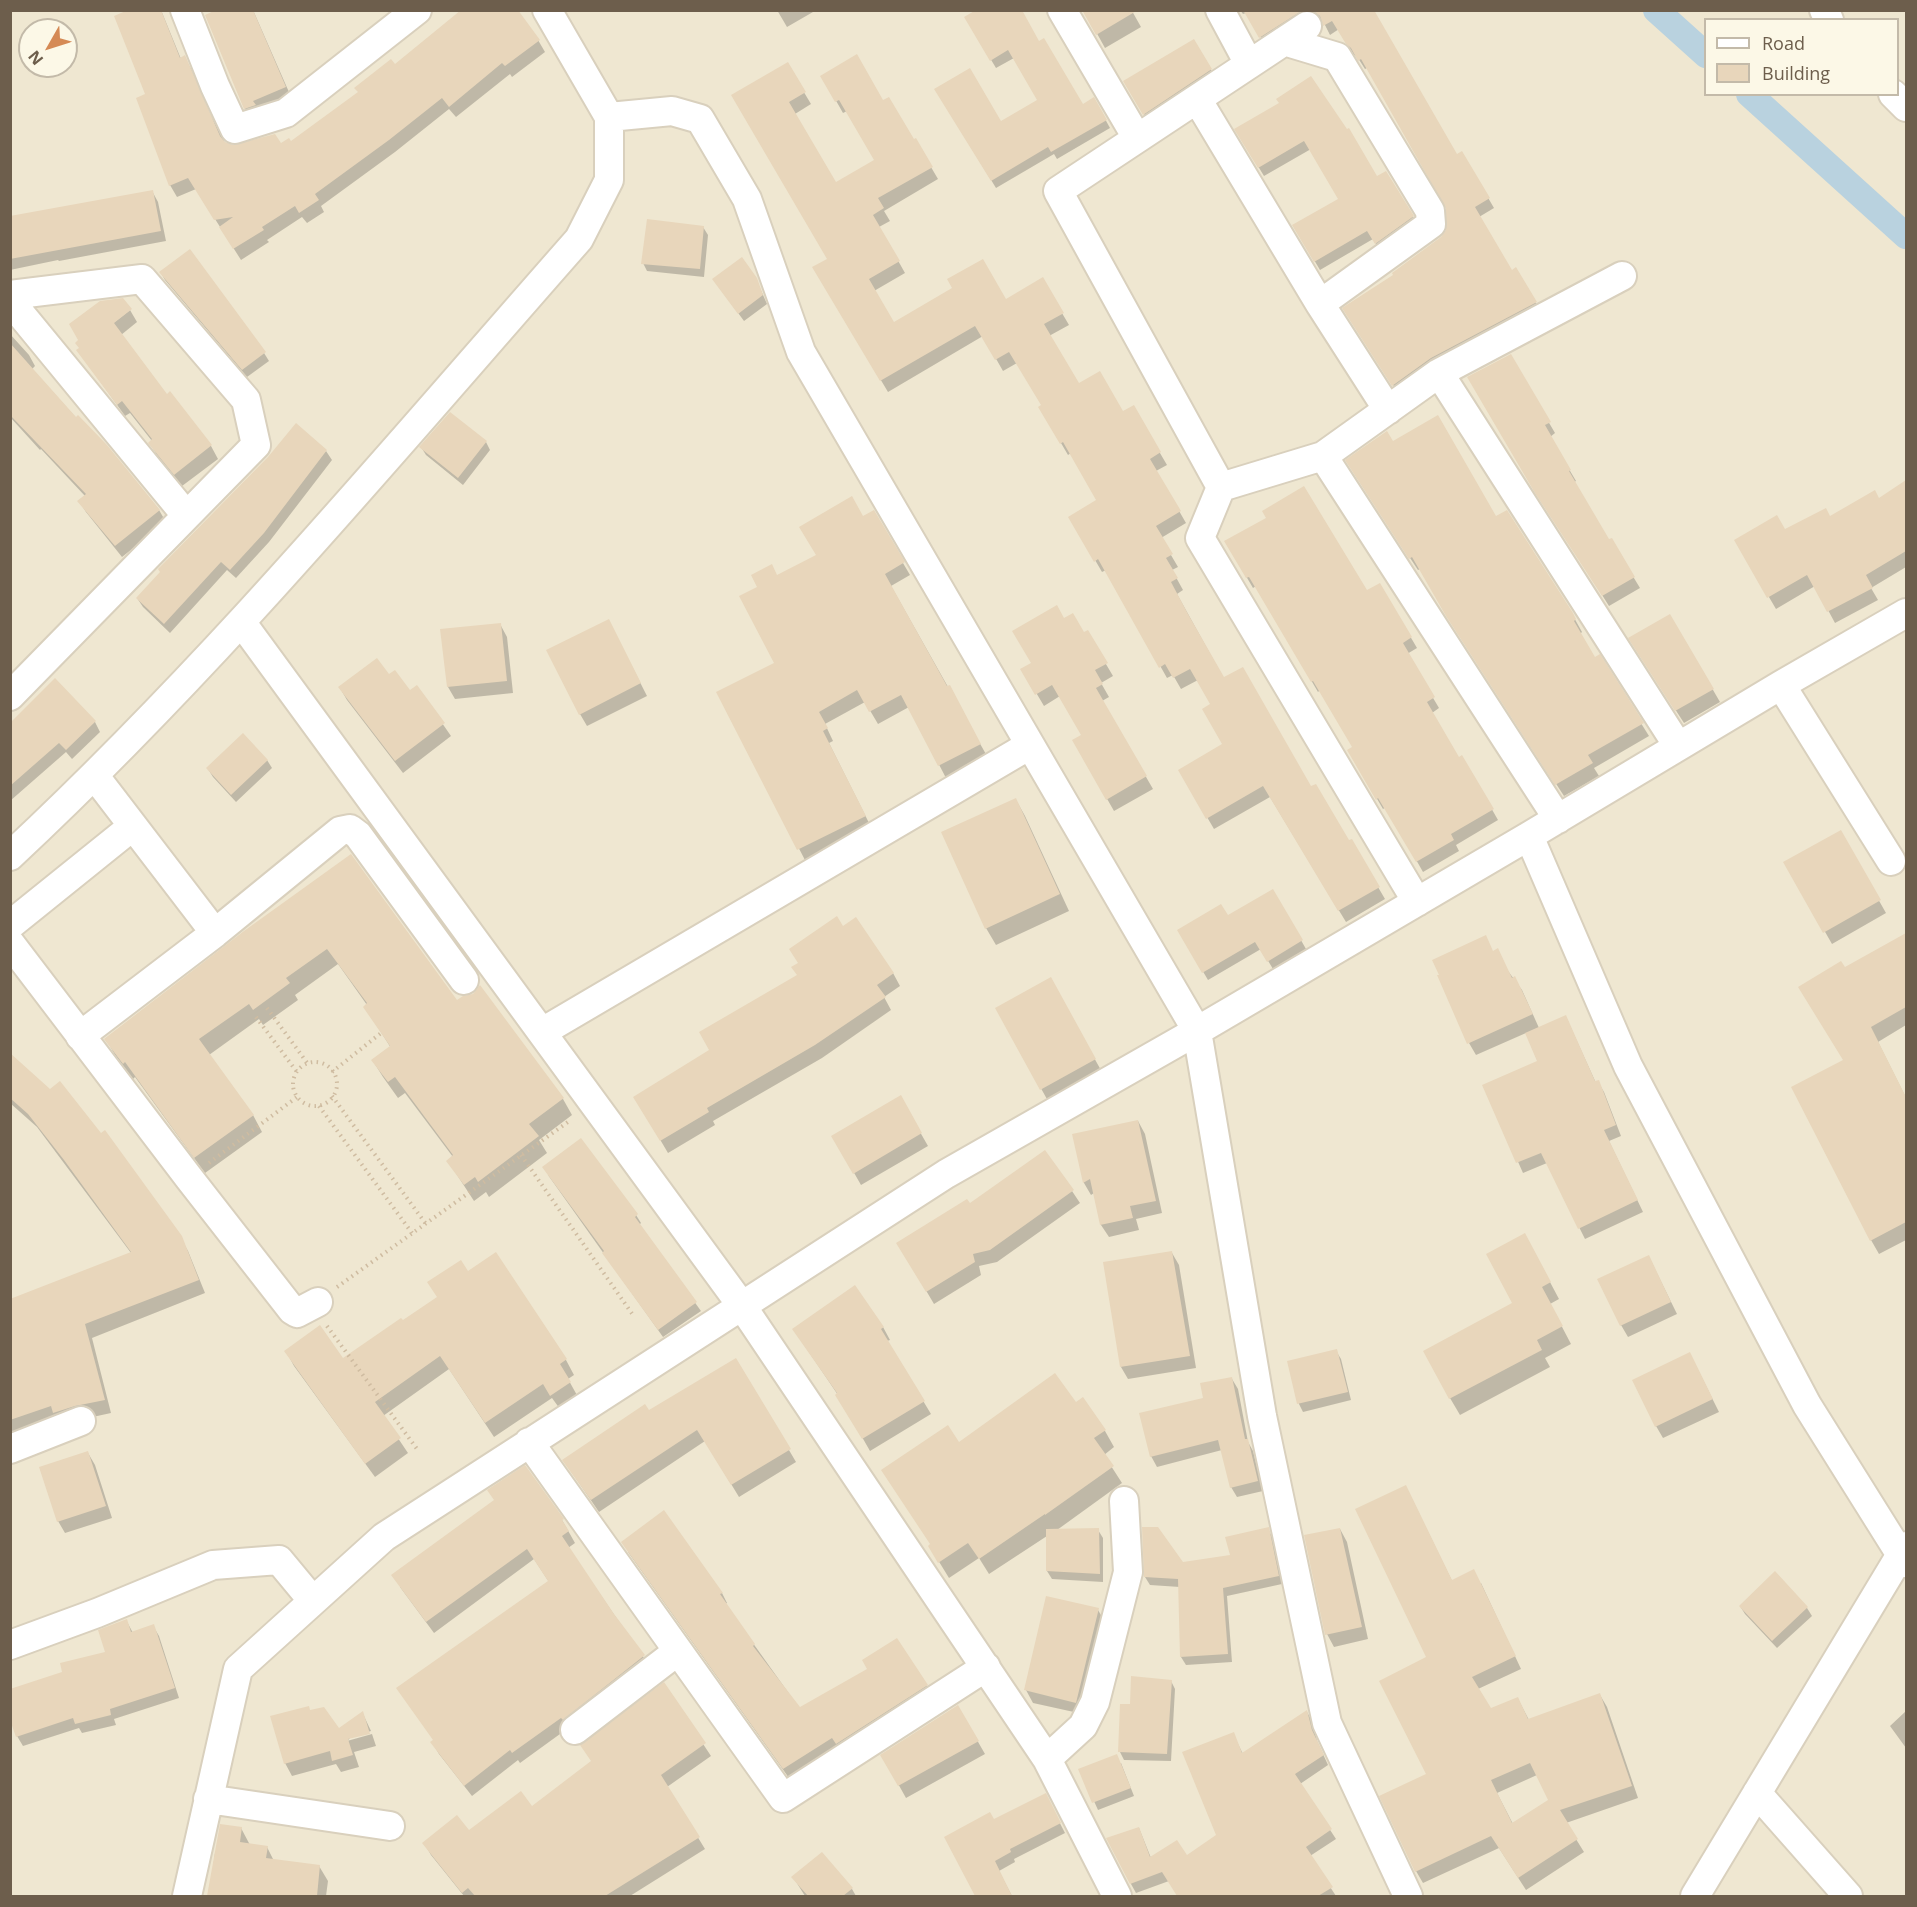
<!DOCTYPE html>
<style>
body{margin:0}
#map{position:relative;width:1917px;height:1907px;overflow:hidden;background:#f9f4e2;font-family:"Open Sans",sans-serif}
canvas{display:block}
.frame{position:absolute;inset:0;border:12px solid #6d5e4c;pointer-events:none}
.legend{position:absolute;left:1704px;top:18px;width:195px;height:78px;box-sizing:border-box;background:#fcf8e7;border:2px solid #c3baa9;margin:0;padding:8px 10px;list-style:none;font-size:18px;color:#6d5e4c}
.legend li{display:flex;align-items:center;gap:12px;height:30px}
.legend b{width:30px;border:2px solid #c3baa9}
.north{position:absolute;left:18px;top:18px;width:60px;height:60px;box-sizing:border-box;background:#fcf8e7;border:2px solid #c3baa9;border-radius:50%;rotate:231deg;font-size:16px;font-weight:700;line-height:24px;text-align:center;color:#6d5e4c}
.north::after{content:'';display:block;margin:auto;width:21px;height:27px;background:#d58a55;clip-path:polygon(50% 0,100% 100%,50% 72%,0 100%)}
</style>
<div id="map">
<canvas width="1917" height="1907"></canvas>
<div class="frame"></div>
<ul class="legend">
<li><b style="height:8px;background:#fff"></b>Road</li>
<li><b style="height:16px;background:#e8d6bb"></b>Building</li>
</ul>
<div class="north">N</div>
</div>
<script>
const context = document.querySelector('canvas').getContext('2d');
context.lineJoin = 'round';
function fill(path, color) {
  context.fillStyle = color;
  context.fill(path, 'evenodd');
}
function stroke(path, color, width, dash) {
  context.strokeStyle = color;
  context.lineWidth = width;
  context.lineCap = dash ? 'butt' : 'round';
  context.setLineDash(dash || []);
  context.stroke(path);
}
fill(new Path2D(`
 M11 11H1906V1896H11ZM1706 20H1898V94H1706ZM30 30H66V66H30Z`), '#efe7d1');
fill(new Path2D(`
 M132 10H161L181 59 184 57 191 69 206 106 225 143 231 147 291 143 395 66 538 40 545 52 512 77 510 74 456 117 449 109 395 152 321 206 324 212 307 223 302 217 267 240 269 242 241 260 196 189 177 197 170 185 147 95Z
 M220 10H253L292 99 252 121 245 108Z
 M777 10H812L813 12 787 27Z
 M1084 10 1132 11 1141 27 1105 48Z
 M1240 10H1373L1456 156 1462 153 1494 208 1479 217 1512 272 1516 269 1541 312 1399 394 1350 318 1395 275 1442 238 1448 231 1446 203 1367 68 1365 69 1358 58 1353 54 1339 29 1330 35 1324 23 1321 20 1311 19 1266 46 1246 13 1243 14Z
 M966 18 1039 43 1082 106 1094 99 1110 128 1057 159 1054 154 996 188 936 90 1000 123 1039 101 1014 58 996 68Z
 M1194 41 1218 82 1151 126 1125 81Z
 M787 64 811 104 795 114 836 184 876 160 847 111 843 113 822 76 882 102 913 141 915 140 938 179 884 211 890 221 879 227 905 273 874 291 893 324 1005 301 1042 279 1069 325 1049 336 1078 385 1123 413 1133 407 1167 465 1156 471 1186 523 1161 538 1178 567 1172 570 1183 590 1177 594 1224 679 1311 788 1349 843 1351 841 1385 899 1346 922 1270 797 1214 829 1180 771 1224 745 1212 705 1198 680 1181 689 1173 675 1167 678 1106 570 1102 572 1070 517 1098 501 1071 453 1068 455 1040 407 1043 406 1017 363 1003 371 983 336 888 392 814 268 829 259 733 95Z
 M1281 104 1376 178 1386 173 1418 226 1381 252 1373 239 1320 270 1294 226 1340 199 1311 149 1264 176 1236 130Z
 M152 191 158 202 166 241 59 261 58 260 10 270V218Z
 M703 227 708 235 704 277 647 271 643 263Z
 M161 273 264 353 269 361 247 377 165 280Z
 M756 279 767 304 744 321 719 287Z
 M130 310 137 322 121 335 167 396 170 393 211 446 218 459 182 486 157 455 150 443 152 441 130 413 125 416 78 350Z
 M10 334 29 355 35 366 32 369 159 510 166 522 122 557 86 512 79 501 85 496 41 449 40 450 10 417Z
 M1510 356 1555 433 1550 437 1576 481 1574 482 1609 541 1611 540 1640 588 1609 606 1516 458Z
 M486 442 490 450 463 485 426 455 421 447Z
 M326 451 332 460 269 542 236 578 227 570 170 633 143 607 137 598Z
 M1354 473 1495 518 1572 614 1582 632 1580 634 1594 659 1599 656 1649 736 1594 768 1599 776 1564 796 1455 628 1420 569 1418 570Z
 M1906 482V567L1871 588 1878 600 1835 623 1815 586 1776 609 1736 541 1785 531 1830 518 1879 500Z
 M873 512 910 575 891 586 987 756 946 778 909 707 878 724 865 702 825 724 833 741 829 743 872 829 806 862 718 693 776 664 777 577 818 556 863 518Z
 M1226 542 1367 592 1380 585 1417 648 1407 654 1439 708 1432 713 1459 759 1462 757 1498 820 1456 845 1459 851 1423 872 1386 807 1383 809 1349 751 1354 748 1320 690 1318 692 1256 586 1253 588Z
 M1670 616 1720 702 1684 723 1637 650Z
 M1064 620 1084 634 1087 632 1113 676 1101 683 1109 697 1102 701 1153 789 1114 811 1074 741 1083 735 1060 696 1044 706 1022 669 1033 663Z
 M500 624 507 637 513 693 455 699 448 687 442 631Z
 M615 633 647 696 587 726 580 714Z
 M389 676 410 692 417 687 451 736 403 773 347 700 340 688Z
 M95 722 100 732 72 759 66 752 10 801V725Z
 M267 760 272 768 236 802 213 777 208 769Z
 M1016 800 1025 816 1069 911 996 945 986 928Z
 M1840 832 1886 913 1832 944 1785 862Z
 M351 856 457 1002 474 995 480 987 563 1099 572 1115 539 1140 547 1153 489 1197 486 1192 474 1201 448 1161 453 1157 405 1093 398 1098 383 1077 373 1061 391 1048 365 1007 367 1005 338 964 295 995 298 1000 263 1025 259 1019 209 1055 253 1115 262 1132 205 1173 135 1077 133 1079 115 1055 106 1039Z
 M1273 891 1306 949 1273 969 1261 949 1208 980 1179 931 1227 917Z
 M843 928 893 973 900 986 884 997 891 1010 822 1058 713 1121 715 1125 668 1153 635 1097 711 1051 799 976Z
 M1906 934V1025L1878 1042 1906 1098V1240L1879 1254 1871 1240 1845 1061V969Z
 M1494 952 1522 990 1539 1028 1566 1017 1596 1083 1598 1082 1604 1092 1621 1136 1609 1141 1643 1212 1585 1239 1547 1163 1523 1173 1484 1085 1538 1062 1526 1033 1476 1055 1469 1043Z
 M1050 979 1102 1072 1048 1101 997 1009Z
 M10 1055 180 1237 188 1251 205 1293 92 1338 111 1413 10 1435V1300L131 1253 37 1127 10 1103Z
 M900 1097 928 1146 861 1185 833 1136Z
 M1138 1121 1145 1134 1162 1213 1136 1219 1139 1230 1109 1237 1101 1225 1094 1193 1091 1195 1084 1183 1074 1135Z
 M548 1175 636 1215 641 1223 639 1225 701 1311 663 1337Z
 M1072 1191 1080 1203 997 1262 979 1266 981 1275 934 1304 898 1243 970 1206Z
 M1534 1252 1559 1299 1550 1304 1571 1344 1545 1358 1550 1367 1460 1415 1450 1398 1514 1304Z
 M1172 1253 1179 1265 1196 1368 1128 1379 1121 1367Z
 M496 1254 566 1360 574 1375 568 1379 578 1397 560 1409 552 1398 494 1437 449 1369 383 1416 408 1453 375 1477 294 1366 286 1351 343 1360 438 1299 468 1273Z
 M1649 1257 1677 1314 1628 1337 1621 1325Z
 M883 1327 890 1340 887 1341 931 1414 870 1451 838 1395 794 1330Z
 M1336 1351 1341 1359 1351 1400 1303 1412 1299 1404 1289 1362Z
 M736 1360 796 1462 739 1497 705 1441 599 1512 564 1461Z
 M1696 1366 1719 1412 1663 1438 1656 1426Z
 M1232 1379 1238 1389 1248 1442 1253 1451 1263 1491 1237 1497 1231 1487 1222 1450 1157 1467 1151 1456 1205 1399Z
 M1075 1404 1105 1431 1114 1447 1104 1455 1122 1483 1057 1530H1098L1103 1538V1582L1052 1579 1047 1571V1536L989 1574 979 1558 949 1578 930 1547 959 1444Z
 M88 1453 95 1465 112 1518 65 1533 58 1521Z
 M1406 1487 1452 1581 1481 1583 1521 1669 1478 1689 1490 1710 1518 1699 1529 1720 1600 1695 1607 1707 1638 1798 1566 1823 1584 1852 1526 1890 1499 1848 1423 1883 1416 1871 1428 1774V1658ZM1537 1775 1550 1800 1513 1824 1497 1793Z
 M562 1520 575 1543 568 1548 651 1668 520 1763 518 1760 472 1796 439 1754 432 1742 549 1582 534 1559 434 1633 400 1587Z
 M1268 1529 1272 1537 1282 1584 1227 1596 1232 1662 1186 1665 1181 1657 1180 1587 1150 1585 1145 1577 1182 1564 1231 1556Z
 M1340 1529 1347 1542 1368 1639 1334 1647 1327 1634Z
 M628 1552 722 1593 727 1603 725 1604 800 1709 869 1669 927 1686 932 1695 789 1778Z
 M1775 1573 1807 1608 1812 1616 1777 1648 1745 1614 1740 1606Z
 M1098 1610 1105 1622 1083 1714 1033 1703 1026 1690Z
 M126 1620 133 1633 153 1626 159 1636 179 1698 114 1719 116 1725 82 1733 79 1728 23 1746 17 1736 64 1673 107 1653Z
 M1171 1681 1175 1689 1171 1761 1124 1760 1120 1752 1131 1706Z
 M664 1685 711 1756 667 1787 705 1849 630 1896H464L431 1855 424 1843 468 1832 532 1808 593 1762Z
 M958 1707 985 1754 906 1798 882 1755Z
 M1906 1711V1748L1890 1726Z
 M1307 1712 1312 1721 1317 1741 1328 1765 1300 1784 1336 1839 1310 1856 1336 1896H1178L1169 1881 1136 1893 1131 1884 1139 1828 1151 1858 1186 1857 1218 1836 1233 1734 1243 1754Z
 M363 1714 371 1731 351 1737 347 1741 372 1734 376 1746 354 1752 359 1767 341 1772 336 1764 292 1776 285 1763Z
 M1121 1763 1134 1796 1098 1810 1080 1770Z
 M1050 1804 1065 1833 1014 1859 1015 1862 999 1871 1012 1896H981L974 1884 994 1821Z
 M241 1828 250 1845 267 1847 274 1861 319 1866 328 1881 326 1896H209L215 1853Z
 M793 1877 852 1889 856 1896H805Z`), '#0003');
stroke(new Path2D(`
 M1656 10 1706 55
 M1749 94 1906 236`), '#b9d2df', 26);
fill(new Path2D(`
 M128 10H161L180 58 185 55 220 136 225 142 233 145 275 134 281 143 289 138 291 141 358 92 354 88 391 59 395 64 461 10H518L540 40 505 66 502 63 449 107 442 98 389 140 315 194 319 200 299 213 295 206 262 227 264 230 233 249 219 227 233 217 214 220 188 178 169 186 136 98 145 94 114 16Z
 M216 10H253L286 87 253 101 256 105 244 109 205 15Z
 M976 10H1022L1039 41 1044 38 1083 104 1094 97 1107 120 1051 152 1048 147 991 181 934 89 970 68 1001 121 1037 100 1008 50 990 61 964 17Z
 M1082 10H1138L1096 35Z
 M1243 10H1303L1259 38Z
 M1311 10H1374L1457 154 1462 151 1490 198 1475 207 1512 270 1516 267 1537 302 1431 358 1392 386 1342 308 1393 275 1392 273 1441 237 1446 230V209L1361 59 1358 61 1351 48 1346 44 1332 21 1323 26 1320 16Z
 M1194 39 1212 69 1143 115 1123 81Z
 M857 54 883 100 889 97 914 139 916 138 933 167 878 198 884 208 873 215 900 261 869 279 894 322 952 288 947 279 983 259 1006 299 1043 277 1064 313 1044 324 1079 383 1100 371 1123 411 1134 405 1161 452 1150 459 1181 511 1156 526 1173 554 1166 558 1178 578 1171 582 1188 614 1224 677 1243 667 1311 786 1316 784 1349 840 1352 839 1380 887 1338 911 1263 786 1206 819 1178 770 1222 744 1202 709 1210 704 1190 669 1173 678 1165 664 1159 668 1098 559 1094 562 1068 517 1096 500 1063 442 1060 444 1038 407 1041 405 1009 352 995 360 975 326 880 381 812 267 827 259 731 95 788 62 806 92 789 102 836 182 874 160 839 100 835 102 820 76Z
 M1311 76 1347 129 1349 128 1377 176 1386 171 1414 216 1375 244 1367 231 1314 262 1292 225 1338 199 1304 141 1258 168 1234 129 1279 103 1276 99Z
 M153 190 161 231 10 259V216Z
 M647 219 704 226 700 269 641 264Z
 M190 249 266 352 242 370 159 272Z
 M742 257 757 278 763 295 738 314 712 279Z
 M123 298 132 309 114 323 167 394 170 391 212 445 174 475 148 443 152 439 122 401 117 405 76 350 79 348 75 343 78 340 69 324 100 301Z
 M10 343 76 417 78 415 107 445 160 510 115 546 77 501 86 494 10 415Z
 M1511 354 1551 422 1545 425 1571 470 1569 471 1609 539 1612 538 1635 577 1602 596 1535 493 1467 377Z
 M450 412 487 441 458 478 419 447Z
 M1438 415 1496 516 1507 510 1573 613 1576 619 1574 621 1595 657 1600 654 1644 723 1588 755 1593 763 1555 785 1446 616 1412 557 1409 559 1345 460 1387 431 1393 441Z
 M296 423 327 450 264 533 230 570 221 562 164 624 136 598 160 572 158 569 268 457Z
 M1906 480V551L1866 575 1873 588 1827 612 1807 575 1767 598 1734 540 1777 515 1785 529 1826 508 1830 516 1875 490 1879 498Z
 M1304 486 1367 590 1380 583 1412 637 1403 643 1435 697 1427 702 1459 757 1462 755 1494 809 1451 834 1454 840 1416 862 1378 798 1376 800 1347 750 1352 747 1313 681 1311 682 1249 577 1246 578 1224 541 1266 518 1262 511Z
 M852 496 863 516 874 510 905 562 885 574 947 686 950 685 981 744 938 766 901 695 869 712 857 690 819 712 828 728 823 731 866 816 797 850 716 692 774 663 739 596 757 587 751 575 772 564 777 575 816 555 799 527Z
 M1057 605 1064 618 1073 613 1084 632 1088 630 1108 663 1095 670 1103 684 1096 688 1147 776 1106 800 1072 740 1081 735 1052 685 1035 695 1020 669 1031 663 1012 631Z
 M1670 614 1714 689 1675 711 1628 638Z
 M609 619 641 683 579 715 546 650Z
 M501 623 507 681 447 687 440 629Z
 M377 658 389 674 395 670 410 690 417 685 445 723 395 761 338 687Z
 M55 678 96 721 66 750 59 743 10 786V723Z
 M243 733 268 760 231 795 206 768Z
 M1016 798 1060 894 985 929 941 832Z
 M1841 830 1881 900 1823 933 1783 862Z
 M351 854 457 1000 463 996 473 994 480 985 564 1098 529 1124 539 1136 478 1182 475 1177 464 1185 446 1161 453 1155 395 1077 388 1082 371 1060 390 1046 363 1007 367 1003 327 949 286 978 290 983 253 1010 249 1004 199 1039 254 1115 194 1158 125 1062 123 1064 104 1039 244 931Z
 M1273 889 1303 940 1267 962 1255 942 1202 973 1177 930 1221 904 1228 915Z
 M837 916 843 926 856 917 894 973 877 985 886 997 815 1045 707 1108 709 1112 660 1141 633 1097 709 1050 699 1032 797 975 791 967 798 963 789 949Z
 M1906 933V1007L1871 1027 1906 1097V1222L1870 1241 1791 1087 1843 1060 1798 987 1841 961 1845 967Z
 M1486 935 1493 951 1498 948 1512 978 1515 976 1533 1014 1467 1044 1437 975H1439L1432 960Z
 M1051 977 1096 1059 1040 1090 995 1008Z
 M1566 1015 1595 1081 1599 1080 1616 1125 1604 1130 1638 1200 1578 1229 1541 1153 1516 1163 1482 1085 1537 1061 1525 1033Z
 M10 1053 50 1089 60 1081 101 1133 105 1130 182 1236 199 1280 85 1324 105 1400 75 1406 53 1413 51 1406 10 1420V1299L131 1252 64 1160 28 1114 10 1098Z
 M901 1095 922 1133 853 1174 831 1136Z
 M1138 1120 1156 1201 1130 1206 1133 1218 1100 1225 1090 1179 1083 1183 1072 1134Z
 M581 1138 638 1214 635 1217 697 1302 658 1330 602 1253 604 1251 542 1167Z
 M1045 1150 1074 1190 990 1250 973 1254 975 1262 926 1292 896 1243 967 1199 970 1203Z
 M1525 1233 1551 1282 1542 1287 1563 1326 1537 1340 1542 1350 1449 1399 1423 1351 1512 1303 1486 1254Z
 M1172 1251 1190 1356 1120 1367 1103 1262Z
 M496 1252 567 1359 560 1364 571 1382 550 1396 543 1384 485 1423 440 1356 375 1402 401 1438 365 1464 284 1351 320 1325 343 1358 401 1318 403 1320 437 1297 427 1282 461 1260 468 1271Z
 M1649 1255 1671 1302 1620 1326 1597 1279Z
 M855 1285 884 1327 881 1329 925 1401 862 1439 835 1395 837 1393 792 1329Z
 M1337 1349 1348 1392 1297 1404 1287 1361Z
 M1690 1352 1713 1399 1655 1427 1632 1380Z
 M736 1358 791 1449 731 1485 697 1430 591 1500 562 1460 645 1404 649 1410Z
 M1055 1373 1076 1402 1083 1397 1106 1430 1094 1438 1114 1466 1045 1515V1514L979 1559 968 1543 938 1563 928 1546 930 1544 881 1470 948 1425 959 1442Z
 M1232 1377 1245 1439H1248L1258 1481 1230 1488 1218 1440 1150 1457 1139 1413 1203 1398 1200 1383Z
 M88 1451 106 1506 57 1522 39 1467Z
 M525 1465 564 1519 562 1520 569 1531 562 1536 614 1614 645 1655 563 1720 561 1718 512 1753 510 1750 464 1786 430 1742 433 1740 396 1688 548 1581 527 1549 426 1622 391 1575 494 1500 487 1490Z
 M1406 1485 1452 1580 1474 1569 1516 1656 1472 1677 1491 1708 1518 1697 1528 1719 1600 1693 1632 1786 1560 1810 1578 1839 1518 1878 1491 1836 1415 1872 1379 1796 1426 1774 1379 1681 1426 1657 1355 1509ZM1530 1763 1548 1800 1512 1823 1491 1780Z
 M664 1510 723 1593 720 1594 755 1644 753 1646 800 1707 867 1669 862 1660 897 1638 928 1685 836 1744 832 1738 783 1769 621 1542Z
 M1142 1527H1158L1183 1562 1230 1555 1225 1537 1269 1527 1279 1576 1223 1588 1228 1654 1180 1657 1178 1579 1144 1577Z
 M1099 1528 1100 1574 1046 1571V1529Z
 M1340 1528 1362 1627 1325 1635 1304 1535Z
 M1775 1571 1808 1607 1772 1641 1739 1606Z
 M1046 1596 1099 1608 1076 1703 1024 1690Z
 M127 1619 131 1632 154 1624 175 1688 110 1709 111 1715 75 1724 73 1718 16 1737 10 1720V1689L62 1672 60 1663 105 1652 98 1630Z
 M1131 1676 1172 1680 1167 1754 1118 1752 1120 1704H1130Z
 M664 1682 706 1743 661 1775 700 1837 605 1896H475L468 1888 462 1893 422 1843 457 1815 469 1830 521 1791 532 1806 591 1761 580 1745Z
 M958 1705 979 1741 898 1786 880 1755Z
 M309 1706 310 1710 324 1707 339 1728 363 1711 370 1734 348 1739 353 1755 332 1761 330 1751 284 1764 270 1716Z
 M1307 1710 1312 1730 1324 1755 1295 1774 1332 1829 1306 1847 1333 1887 1318 1896H1177L1162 1872 1130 1884 1106 1838 1139 1827 1150 1857 1177 1840 1187 1855 1216 1835 1182 1752 1234 1732 1242 1753Z
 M1117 1754 1131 1788 1092 1803 1078 1769Z
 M1046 1793 1061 1823 1010 1849 1011 1852 995 1861 1012 1896H975L944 1837 990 1812 994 1819Z
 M220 1824 242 1827 240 1842 268 1846 266 1858 320 1865 317 1896H207Z
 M822 1852 853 1888 843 1896H808L791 1877Z`), '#e8d6bb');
const minor = new Path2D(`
 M185 10 215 86 235 129 286 113 417 10
 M1062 10 1137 138
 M1220 10 1249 64
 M1824 10 1829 20
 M1307 26 1058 191 1221 487 1200 538 1417 902
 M1284 41 1337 57 1430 211 1431 224 1320 304
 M1893 94 1906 107
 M1197 99 1320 304 1388 410
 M609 117 672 111 700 119 747 199 801 352 1197 1031 1262 1416 1327 1723 1408 1896
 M10 295 142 279 246 400 256 445 10 696
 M10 301 186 515
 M1439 373 1678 746
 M1323 456 1558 819
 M1221 487 1323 456 1439 373 1622 276
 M242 623 742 1306 1047 1759 1117 1896
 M1781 685 1891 861
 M94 775 215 933
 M1529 836 1628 1066 1807 1405 1906 1563
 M10 856C215 665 394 449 579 239L609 180V117L547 10
 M10 925 133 826
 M10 943 189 1178 292 1310 297 1313 318 1302
 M542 1032 1030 745
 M80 1036 215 933 340 831 350 829 358 835 464 980
 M529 1442 783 1798 986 1667
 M10 1449 81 1421
 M10 1645 97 1613 213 1565 279 1560 313 1601
 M575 1730 678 1651
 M1047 1759 1083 1726 1095 1702 1128 1572 1124 1501
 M1757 1793 1848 1896
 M208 1799 390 1826
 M187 1896 238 1669 384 1537 946 1174 1197 1031 1529 836 1781 685 1906 613
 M1695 1896 1906 1546`);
stroke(minor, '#d9d0bd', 32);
stroke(new Path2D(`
 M267 1008 308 1064
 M256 1017 297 1072
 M293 1084a22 22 0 1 1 44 0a22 22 0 1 1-44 0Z
 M332 1072 381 1033
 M332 1096 426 1224
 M319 1106 412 1233
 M521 1155 633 1315
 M209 1163 297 1097
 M337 1287 568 1122
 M327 1326 417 1449`), '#cfbca1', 4, [1.5, 4.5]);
stroke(minor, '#fff', 28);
</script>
